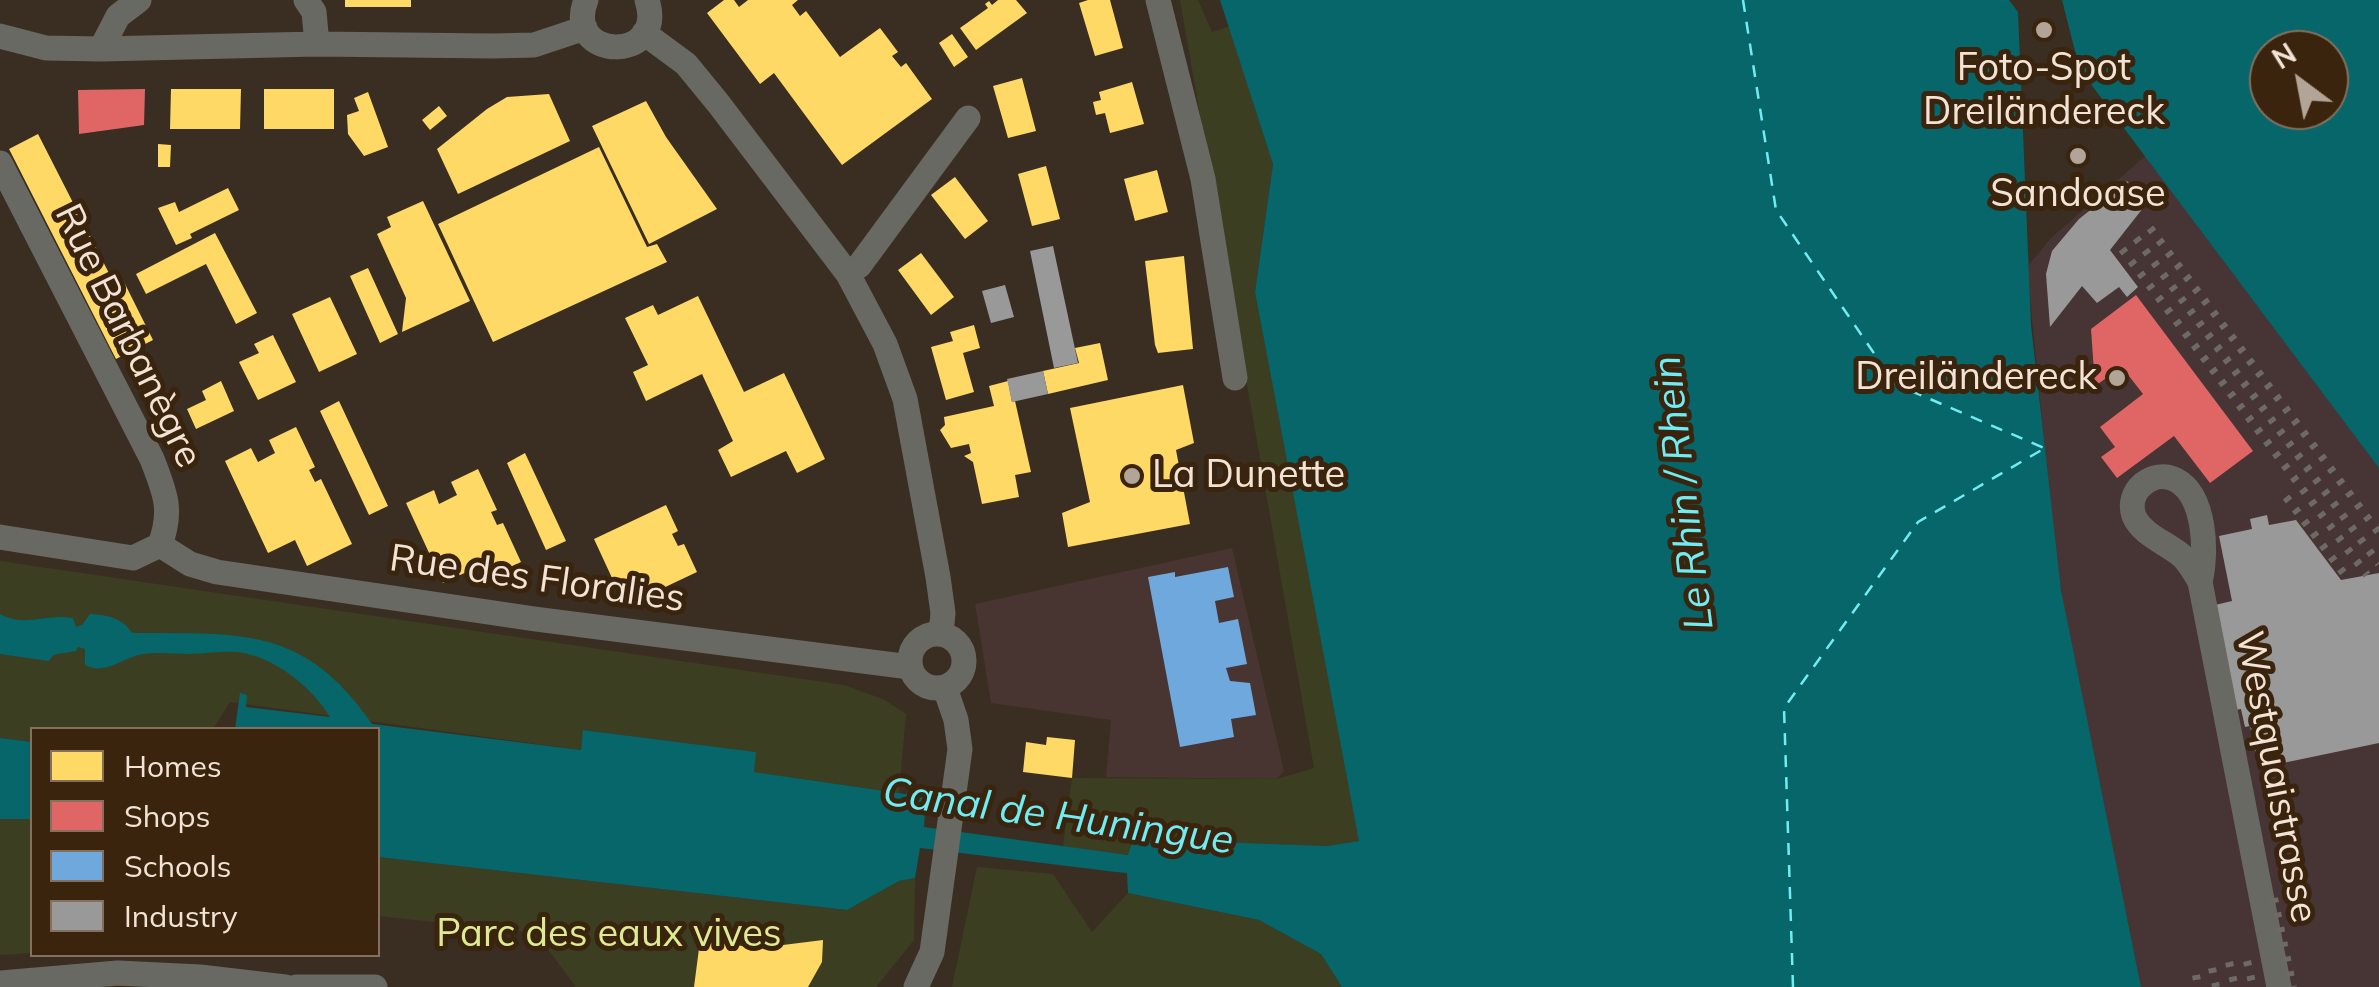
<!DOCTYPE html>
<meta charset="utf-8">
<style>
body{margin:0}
#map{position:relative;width:2379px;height:987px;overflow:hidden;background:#3a2e22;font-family:Mulish,sans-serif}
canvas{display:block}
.legend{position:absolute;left:30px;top:727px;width:350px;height:230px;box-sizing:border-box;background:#3a240d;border:2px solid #84705d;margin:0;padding:12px 18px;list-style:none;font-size:30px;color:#f2e3d5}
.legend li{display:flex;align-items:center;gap:20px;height:50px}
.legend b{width:50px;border:2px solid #84705d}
.north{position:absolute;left:2249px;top:30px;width:100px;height:100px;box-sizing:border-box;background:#3a240d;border:2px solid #84705d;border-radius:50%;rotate:328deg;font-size:28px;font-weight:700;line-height:40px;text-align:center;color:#f2e3d5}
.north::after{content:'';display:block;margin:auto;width:35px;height:45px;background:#b2a496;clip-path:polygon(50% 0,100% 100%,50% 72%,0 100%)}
</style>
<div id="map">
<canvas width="2379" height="987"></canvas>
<ul class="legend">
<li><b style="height:28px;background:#ffd966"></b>Homes</li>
<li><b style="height:28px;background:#e06666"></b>Shops</li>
<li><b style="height:28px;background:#6fa8dc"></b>Schools</li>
<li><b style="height:28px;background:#999"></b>Industry</li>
</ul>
<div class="north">N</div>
</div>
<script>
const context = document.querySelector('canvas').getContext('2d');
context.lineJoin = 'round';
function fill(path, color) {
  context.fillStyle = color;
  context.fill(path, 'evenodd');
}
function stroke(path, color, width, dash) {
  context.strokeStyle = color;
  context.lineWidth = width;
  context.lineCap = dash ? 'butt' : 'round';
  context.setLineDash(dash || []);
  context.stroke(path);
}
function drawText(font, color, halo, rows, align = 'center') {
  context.font = font + ' Mulish,sans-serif';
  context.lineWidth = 10;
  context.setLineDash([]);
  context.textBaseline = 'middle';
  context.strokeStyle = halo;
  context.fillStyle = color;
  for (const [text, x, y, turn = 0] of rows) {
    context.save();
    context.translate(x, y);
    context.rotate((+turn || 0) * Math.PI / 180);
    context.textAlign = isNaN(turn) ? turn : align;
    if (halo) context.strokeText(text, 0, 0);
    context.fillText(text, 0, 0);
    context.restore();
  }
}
fill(new Path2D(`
 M2379 0V987H2141L2066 621 2054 542 2027 267 2051 238 2144 157 2269 67V110H2329V50Z`), '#473434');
fill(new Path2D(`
 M1232 548 1284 771 1277 779 1106 777 1111 720 991 703 975 604Z`), '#483430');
fill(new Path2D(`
 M1180 0H1198L1212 32 1230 26 1273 164 1255 292 1360 841 1327 846 1132 840 1129 855 1063 847 1072 778 1277 779 1314 768Z
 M0 561 844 685 883 699 906 714 899 793 753 772 755 752 584 730 581 750 230 702 213 729 32 730V742L0 738Z
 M0 819H32V953L0 955Z
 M378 857 847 910 899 881 915 878 914 940 876 987H576L536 933 378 916Z
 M977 867 1053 874 1092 932 1128 893 1259 920 1321 954 1342 987H952Z`), '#3c3e21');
fill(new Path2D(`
 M1220 0H2009L2018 12 2031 325 2061 590 2141 987H1342L1321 954 1259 920 1128 893 1127 873 1116 872 920 848 915 878 899 881 847 910 378 857V730L235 729 240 693 247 695 246 707 330 717C311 686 273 656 237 652 221 651 205 654 190 654 175 654 158 652 143 654 123 657 106 676 85 665V649L78 647 76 651 53 655 49 661 0 654V614C24 628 48 613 73 618L76 627 82 625 90 614C107 615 123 618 132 633 241 634 304 625 372 724L581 750 583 730 756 752 754 772 926 797 924 827 1128 855 1133 839 1327 846 1359 841 1255 292 1273 164Z
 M2062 0H2379V468L2087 79 2077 59ZM2329 50V110H2269V50Z
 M0 738 32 742V819H0Z`), '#066669');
fill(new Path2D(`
 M345 0H411V7H345Z
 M724 0H734L739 7 748 0H798L792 5 800 16 806 11 840 57 880 28 898 52 892 56 901 67 906 63 932 99 842 165 774 73 760 84 707 13Z
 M998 0H1016L1027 13 976 50 960 28 988 8 985 4 989 1 992 5Z
 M1088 0H1110L1123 48 1095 56 1079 3Z
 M952 34 968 57 954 67 939 43Z
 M1022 78 1036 131 1008 138 993 86Z
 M1132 82 1144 124 1110 133 1105 113 1096 115 1093 102 1101 100 1099 92Z
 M171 89H241L240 129H170Z
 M264 89H334V129H264Z
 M368 92 388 147 364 156 348 134 347 115 359 111 354 98Z
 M549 94 570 141 458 194 437 149 487 109 507 97Z
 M646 101 666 137 717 209 649 244 592 126Z
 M439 106 447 116 430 130 422 120Z
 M38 134 115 285 123 280 153 340 116 359 9 149Z
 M158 144 171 145 170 167H158Z
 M599 147 647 247 657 244 667 262 493 342 438 224Z
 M1046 166 1060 219 1032 226 1018 174Z
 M1157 170 1168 212 1135 221 1124 179Z
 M955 177 988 221 965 239 931 195Z
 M228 188 239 210 190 234 192 238 176 245 158 208 175 202 179 212Z
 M423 201 470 301 402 332 406 298 377 234 391 227 387 217Z
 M215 233 257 313 236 324 206 264 146 294 136 274Z
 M921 253 954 297 931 315 898 270Z
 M1184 256 1193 349 1158 353 1155 345 1145 261Z
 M368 268 398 334 380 343 350 276Z
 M698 296 744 392 784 373 825 459 797 473 786 451 731 477 718 450 733 441 702 374 646 401 633 372 648 365 625 318 653 305 658 315Z
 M330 297 357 354 319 372 292 314Z
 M974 325 980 348 963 353 974 392 946 400 931 347 953 341 950 332Z
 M273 335 296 382 258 400 239 362 259 353 254 344Z
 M1100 343 1108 380 1048 394 1043 371 1079 363 1075 348Z
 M221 381 234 411 196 429 187 409 206 400 202 391Z
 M1008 381 1012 402 1015 401 1031 472 1015 475 1019 497 982 504 973 462 964 456 971 453 969 444 951 448 940 430 945 425 944 417 994 406 989 386Z
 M1183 385 1194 443 1176 450 1190 524 1068 547 1062 513 1090 502 1070 408Z
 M339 401 388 506 369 515 320 411Z
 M296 427 315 467 309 470 315 482 321 479 352 544 307 566 295 540 268 553 225 461 251 448 258 462 275 453 269 440Z
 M525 453 566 541 546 550 507 463Z
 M478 469 497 510 491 512 497 525 503 523 521 562 494 575 488 562 443 583 406 503 434 490 439 504 457 495 451 482Z
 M666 505 678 531 672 534 678 546 684 544 697 572 625 606 594 539Z
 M1047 737 1075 740 1072 778 1023 772 1026 742 1046 745Z
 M823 940 822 962 808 987H694L700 941 759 948Z`), '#ffd966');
fill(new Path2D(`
 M145 89 144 125 79 134 78 90Z
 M2136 295 2253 451 2210 483 2174 436 2117 478 2101 457 2115 447 2100 427 2143 394 2122 367 2095 386 2091 329Z`), '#e06666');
fill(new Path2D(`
 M1228 567 1234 597 1215 601 1219 623 1238 619 1247 664 1226 668 1230 681 1250 683 1256 715 1231 719 1234 737 1180 747 1148 577 1175 572V577Z`), '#6fa8dc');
fill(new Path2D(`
 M2127 181 2147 203 2110 250 2138 287 2127 297 2119 287 2097 303 2082 286 2050 327 2046 274 2052 251 2079 219Z
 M1053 246 1078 363 1054 368 1030 251Z
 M1005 285 1014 317 991 323 982 291Z
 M1043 371 1048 394 1012 402 1007 379Z
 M2267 515 2269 525 2296 520 2341 580 2379 573V743L2259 768 2250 726 2245 727 2241 709 2235 710 2215 605 2232 601 2219 536 2252 529 2250 519Z`), '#999');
stroke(new Path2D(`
 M1743 0 1776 210 1895 384 2044 448
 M1793 987 1784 708 1918 522 2045 448`), '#70ecf3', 2.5, [12, 10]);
stroke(new Path2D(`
 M306 0 314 12 317 44
 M586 0C562 61 668 64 647 0
 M1158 0 1203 179 1235 378
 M644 33 686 64 718 103 848 274 885 344 905 399 938 577 943 613 941 634
 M0 36 46 48 101 49 317 44 493 46 534 45 585 28
 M101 49 118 16 139 0
 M0 163 152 459C165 493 173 509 160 545
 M848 274 859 266 968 118
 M0 537 133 558 160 545
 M160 545 190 564 217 572 535 619 910 667
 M2200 582C2207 554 2206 496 2176 480 2153 468 2125 491 2134 516 2142 535 2167 543 2182 556 2190 564 2195 573 2200 582L2279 987
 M910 661a27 27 0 1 1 54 0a27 27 0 1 1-54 0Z
 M0 983 118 973 200 977 285 987
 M296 987H375
 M916 987 932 952 960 749 956 720 945 688`), '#686963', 25);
stroke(new Path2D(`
 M2150 228 2379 533
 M2136 238 2379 564
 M2122 249 2367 575
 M2286 497 2348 579
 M2274 898 2293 987
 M2247 961 2253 987
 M2229 962 2235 987
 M2212 968 2216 987
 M2196 975 2198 987`), '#6d6a63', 8, [5, 10]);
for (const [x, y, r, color] of [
 [2044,30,10,"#b2a496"],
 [2078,156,10,"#b2a496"],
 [2117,378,10,"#b2a496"],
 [1132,476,10,"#b2a496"]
]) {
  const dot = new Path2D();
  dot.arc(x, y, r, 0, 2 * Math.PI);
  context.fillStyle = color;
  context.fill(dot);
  stroke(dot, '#3a240d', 4);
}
drawText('38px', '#f2e3d5', '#3a240d', [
 ["Foto-Spot",2044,69],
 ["Dreiländereck",2044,113],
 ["Sandoase",2078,195],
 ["Dreiländereck",2097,378,"right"],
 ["La Dunette",1152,476,"left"]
]);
drawText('38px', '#f2e3d5', '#3a240d', [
 ["Rue Barbanègre",128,336,64],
 ["Rue des Floralies",537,579,8],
 ["Westquaistrasse",2276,777,79]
]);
drawText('38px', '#ddeb94', '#3a240d', [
 ["Parc des eaux vives",609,935]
]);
drawText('italic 40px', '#70ecf3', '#3a240d', [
 ["Le Rhin / Rhein",1684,493,-97],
 ["Canal de Huningue",1058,817,8]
]);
</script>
